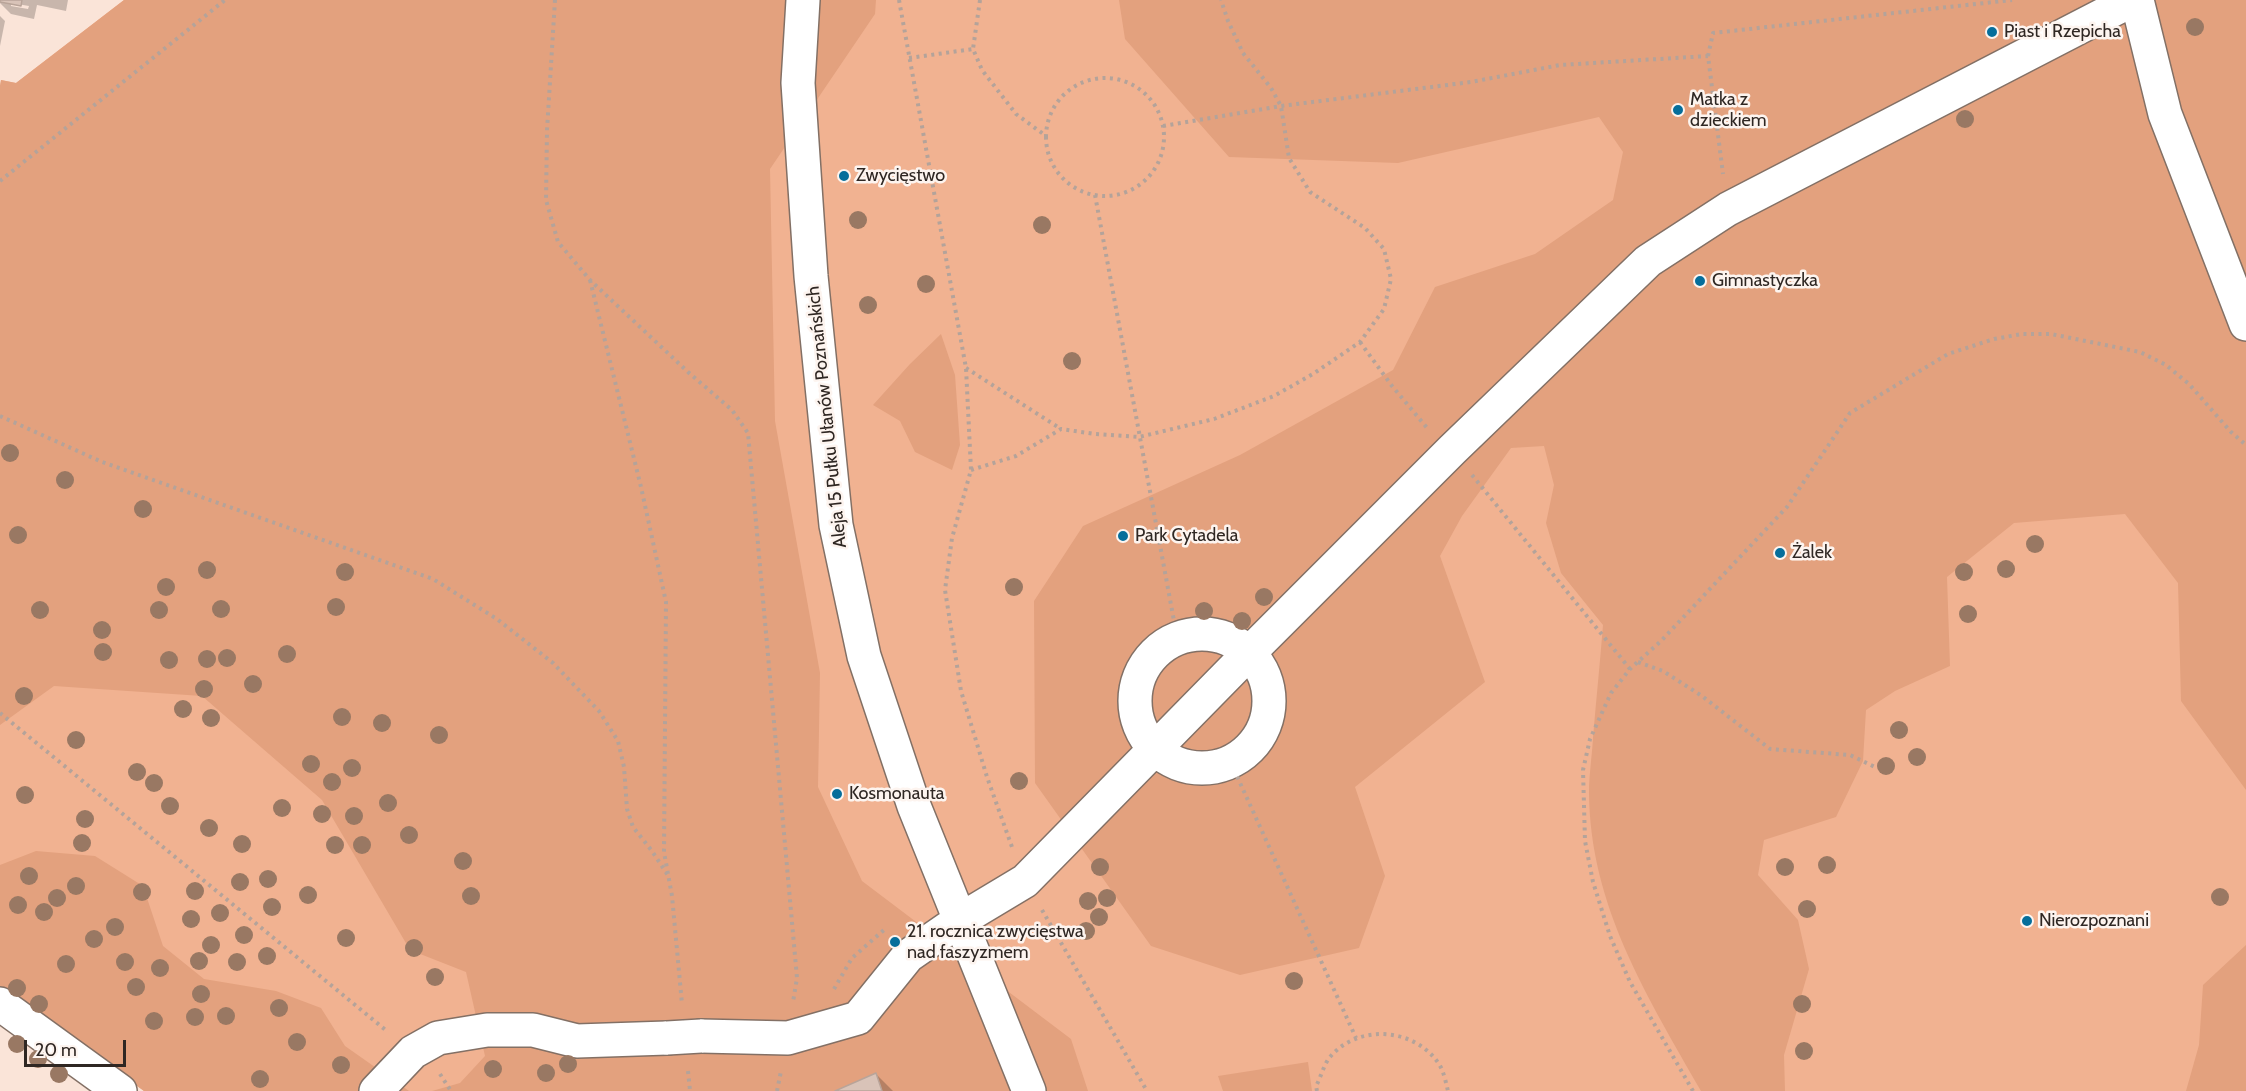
<!DOCTYPE html>
<meta charset="utf-8">
<style>
body{margin:0}
#map{position:relative;width:2246px;height:1091px;overflow:hidden;background:#fae4d8;font-family:Cabin,sans-serif}
canvas{display:block}
.scale{position:absolute;left:24px;top:1040px;width:102px;height:27px;box-sizing:border-box;border:3px solid #2f2723;border-top:0;padding-left:8px;font-size:18px;line-height:21px;white-space:nowrap;color:#2f2723;-webkit-text-stroke:4px #fdf4ef;paint-order:stroke}
</style>
<div id="map">
<canvas width="2246" height="1091"></canvas>
<div class="scale">20 m</div>
</div>
<script>
const context = document.querySelector('canvas').getContext('2d');
context.lineJoin = 'round';
function fill(path, color) {
  context.fillStyle = color;
  context.fill(path, 'evenodd');
}
function stroke(path, color, width, dash) {
  context.strokeStyle = color;
  context.lineWidth = width;
  context.lineCap = dash ? 'butt' : 'round';
  context.setLineDash(dash || []);
  context.stroke(path);
}
function drawText(font, color, halo, rows, align = 'center') {
  context.font = font + ' Cabin,sans-serif';
  context.lineWidth = 5;
  context.setLineDash([]);
  context.textBaseline = 'middle';
  context.strokeStyle = halo;
  context.fillStyle = color;
  for (const [text, x, y, turn = 0] of rows) {
    context.save();
    context.translate(x, y);
    context.rotate((+turn || 0) * Math.PI / 180);
    context.textAlign = isNaN(turn) ? turn : align;
    if (halo) context.strokeText(text, 0, 0);
    context.fillText(text, 0, 0);
    context.restore();
  }
}
fill(new Path2D(`
 M124 0H2246V1091H144L0 986V86L1 80 16 83Z`), '#f1b291');
fill(new Path2D(`
 M124 0H876L875 14 770 169 775 421 820 673 818 787 862 881 1071 1039 1088 1091H432L460 1083 485 1056 466 972 410 950 322 800 202 696 54 686 0 725V86L1 80 16 83Z
 M1119 0H2246V790L2181 701 2178 583 2125 514 2014 523 1947 577 1950 666 1895 691 1866 710 1863 761 1836 817 1764 840 1758 875 1798 920 1809 969 1784 1055 1785 1091H1701C1647 996 1590 906 1589 793 1589 775 1592 756 1593 738 1596 701 1600 663 1603 625L1561 573 1546 523 1554 485 1544 446 1511 448 1462 516 1440 556 1485 682 1355 787 1385 876 1359 948 1240 975 1151 946 1035 783 1034 601 1083 526 1240 455 1393 370 1435 287 1535 254 1613 200 1623 152 1599 117 1398 163 1229 157 1125 39Z
 M941 334 955 375 960 445 952 470 915 452 900 421 873 405 910 364Z
 M36 851 95 856 143 886 163 946 204 979 276 991 321 1008 345 1046 409 1091H144L0 986V865Z
 M2246 945V1091H2186L2199 1045 2203 985Z
 M1308 1062 1312 1091H1223L1218 1076Z`), '#e3a17e');
fill(new Path2D(`
 M0 0H68L66 11 37 5 34 19 11 14 0 3ZM11 3 29 6 28 9 11 6Z
 M0 16 5 21 0 46Z
 M876 1074 893 1091H839Z`), '#0003');
const building = new Path2D(`
 M0 0H22L21 6 0 2Z
 M876 1073 882 1091H835Z`);
fill(building, '#d9c3b8');
stroke(building, '#b9a499', 1.5);
const street = new Path2D(`
 M803 0 798 83 811 276 836 525 864 656 914 806 1029 1091
 M2137 0 2165 114 2246 324
 M1135 701a67 67 0 1 1 134 0a67 67 0 1 1-134 0Z
 M0 1004 120 1091
 M701 1036 788 1038 858 1018 908 956 960 920 1025 881 1250 652 1452 450 1648 261 1728 209 2132 0
 M376 1091 413 1052 438 1038 487 1030H533L577 1041 667 1038`);
stroke(street, '#837065', 36);
stroke(new Path2D(`
 M555 0 547 130 546 200 558 242 590 280 688 372 732 410 748 433 797 978 793 1002
 M899 0 966 368 971 470 952 538 945 590 961 691 987 777 1012 847
 M980 0 973 49 982 70 1016 114 1046 136
 M1708 56 1713 33 2012 0
 M909 58 973 49
 M1046 137a59 59 0 1 1 118 0a59 59 0 1 1-118 0Z
 M1163 126 1281 106 1471 82 1560 65 1708 56 1723 174
 M0 181 225 0
 M1095 195 1177 637
 M590 280 641 487 666 602 664 852 672 896 682 1004
 M1360 342 1392 386 1428 429
 M966 368 1061 429
 M0 416 102 462 433 579 497 619 553 663 599 711 618 741 624 767 627 809 633 827 652 851 669 877
 M971 470 1016 456 1061 429 1095 434 1139 437 1214 419 1274 396 1313 374 1360 342 1384 309 1391 279 1384 249 1365 228 1310 192 1289 158 1281 106 1271 88 1243 53 1228 21 1221 0
 M1472 475 1630 669
 M1638 662 1663 671 1702 696 1770 749 1850 755 1875 767
 M0 713 388 1032
 M1231 763 1356 1038
 M1042 910 1147 1091
 M834 989 852 958 885 929
 M688 1071 690 1091
 M440 1074 451 1091
 M777 1091 781 1071
 M1317 1091 1316 1086C1321 1077 1324 1064 1330 1057 1359 1023 1415 1028 1439 1064 1444 1072 1446 1083 1448 1091
 M1693 1091 1630 982 1610 936 1593 882 1585 841 1583 770 1590 739 1611 693 1630 669 1661 641 1787 507 1850 413 1948 354 1994 339 2022 334H2051L2140 352 2166 365 2189 384 2231 432 2246 445`), '#b4a39a', 4, [3, 4.5]);
stroke(street, '#fff', 33);
const streetBridge = new Path2D(`
 M667 1038 701 1036`);
stroke(streetBridge, '#837065', 36, []);
stroke(streetBridge, '#fff', 33);
context.fillStyle = '#997863';
for (const [x, y] of [
 [2195,27],
 [1965,119],
 [858,220],
 [1042,225],
 [926,284],
 [868,305],
 [1072,361],
 [10,453],
 [65,480],
 [143,509],
 [18,535],
 [2035,544],
 [2006,569],
 [207,570],
 [345,572],
 [1964,572],
 [166,587],
 [1014,587],
 [1264,597],
 [336,607],
 [221,609],
 [40,610],
 [159,610],
 [1204,611],
 [1968,614],
 [1242,621],
 [102,630],
 [103,652],
 [287,654],
 [227,658],
 [207,659],
 [169,660],
 [253,684],
 [204,689],
 [24,696],
 [183,709],
 [342,717],
 [211,718],
 [382,723],
 [1899,730],
 [439,735],
 [76,740],
 [1917,757],
 [311,764],
 [1886,766],
 [352,768],
 [137,772],
 [1019,781],
 [332,782],
 [154,783],
 [25,795],
 [388,803],
 [170,806],
 [282,808],
 [322,814],
 [354,816],
 [85,819],
 [209,828],
 [409,835],
 [82,843],
 [242,844],
 [335,845],
 [362,845],
 [463,861],
 [1827,865],
 [1100,867],
 [1785,867],
 [29,876],
 [268,879],
 [240,882],
 [76,886],
 [195,891],
 [142,892],
 [308,895],
 [471,896],
 [2220,897],
 [57,898],
 [1107,898],
 [1088,901],
 [18,905],
 [272,907],
 [1807,909],
 [44,912],
 [220,913],
 [1099,917],
 [191,919],
 [115,927],
 [1086,931],
 [244,935],
 [346,938],
 [94,939],
 [211,945],
 [414,948],
 [267,956],
 [199,961],
 [125,962],
 [237,962],
 [66,964],
 [160,968],
 [435,977],
 [1294,981],
 [136,987],
 [17,988],
 [201,994],
 [39,1004],
 [1802,1004],
 [279,1008],
 [226,1016],
 [195,1017],
 [154,1021],
 [297,1042],
 [17,1044],
 [1804,1051],
 [38,1059],
 [568,1064],
 [341,1065],
 [493,1069],
 [546,1073],
 [59,1074],
 [260,1079]
]) {
  context.beginPath();
  context.arc(x, y, 9, 0, 2 * Math.PI);
  context.fill();
}
for (const [x, y, r, color] of [
 [1992,32,6,"#066e9b"],
 [1678,110,6,"#066e9b"],
 [844,176,6,"#066e9b"],
 [1700,281,6,"#066e9b"],
 [1123,536,6,"#066e9b"],
 [1780,553,6,"#066e9b"],
 [837,794,6,"#066e9b"],
 [2027,921,6,"#066e9b"],
 [895,942,6,"#066e9b"]
]) {
  const dot = new Path2D();
  dot.arc(x, y, r, 0, 2 * Math.PI);
  context.fillStyle = color;
  context.fill(dot);
  stroke(dot, '#fdf4ef', 2);
}
drawText('18px', '#2f2723', '#fdf4ef', [
 ["Piast i Rzepicha",2004,32],
 ["Matka z",1690,100],
 ["dzieckiem",1690,121],
 ["Zwycięstwo",856,176],
 ["Gimnastyczka",1712,281],
 ["Park Cytadela",1135,536],
 ["Żalek",1792,553],
 ["Kosmonauta",849,794],
 ["Nierozpoznani",2039,921],
 ["21. rocznica zwycięstwa",907,932],
 ["nad faszyzmem",907,953]
], 'left');
drawText('18px', '#2f2723', '#fdf4ef', [
 ["Aleja 15 Pułku Ułanów Poznańskich",827,417,-96]
]);
</script>
